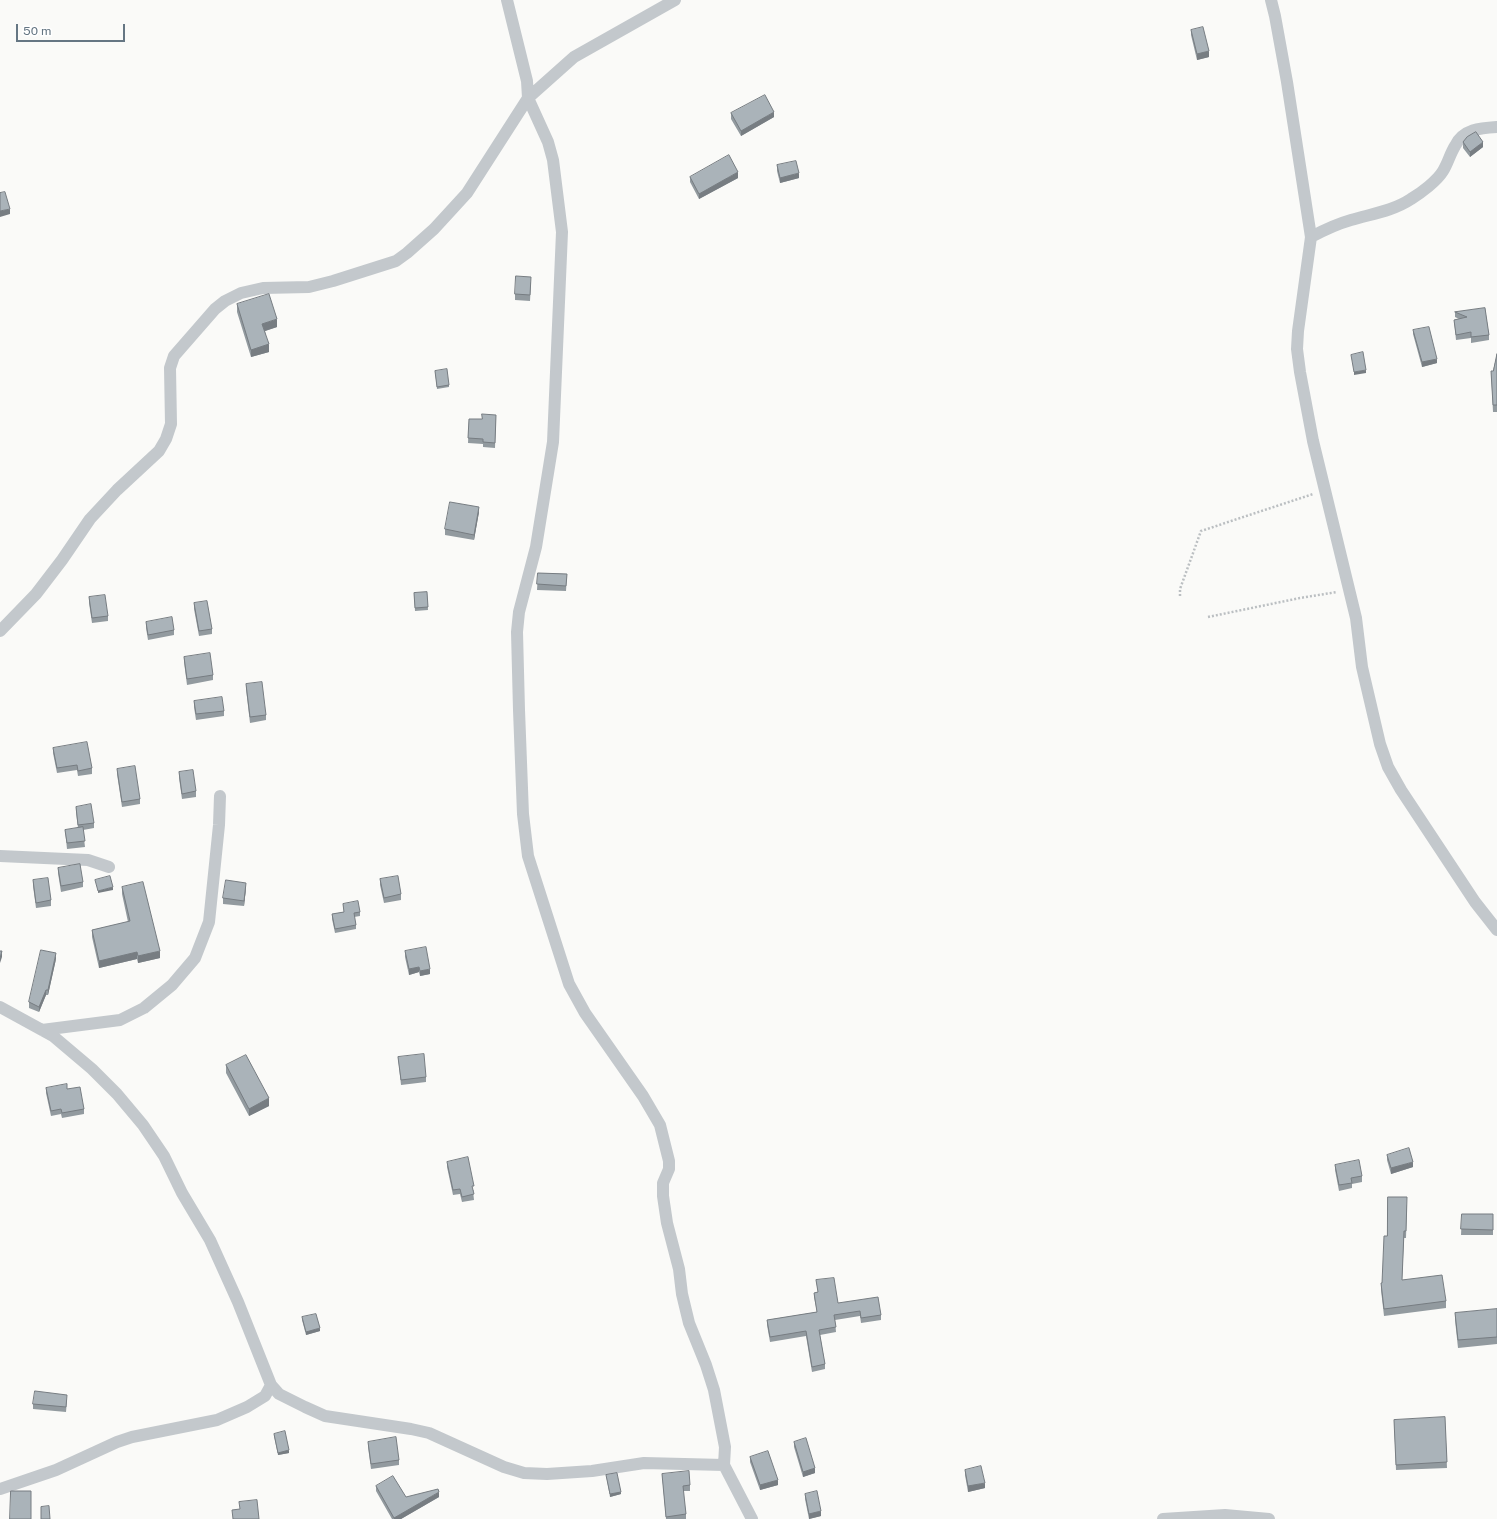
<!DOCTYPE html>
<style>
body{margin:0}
#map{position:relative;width:1497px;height:1519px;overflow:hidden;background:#fafaf8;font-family:"Public Sans",sans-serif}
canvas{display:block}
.scale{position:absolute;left:16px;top:24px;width:109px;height:18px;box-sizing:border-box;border:2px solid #657683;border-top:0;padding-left:5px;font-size:12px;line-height:14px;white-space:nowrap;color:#657683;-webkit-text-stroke:3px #fff;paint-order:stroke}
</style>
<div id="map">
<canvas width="1497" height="1519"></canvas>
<div class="scale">50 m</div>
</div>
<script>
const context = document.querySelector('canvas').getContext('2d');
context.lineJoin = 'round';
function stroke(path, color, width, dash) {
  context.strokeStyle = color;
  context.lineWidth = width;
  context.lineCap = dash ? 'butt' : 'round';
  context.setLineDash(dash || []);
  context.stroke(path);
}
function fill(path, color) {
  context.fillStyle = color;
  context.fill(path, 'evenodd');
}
stroke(new Path2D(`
 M1180 596V589L1201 531 1313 494
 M1208 617 1300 598 1337 592`), '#bbbfc2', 2.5, [2, 2]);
stroke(new Path2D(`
 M507 0 527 81 528 98 548 142 553 160 562 232 553 442 536 547 519 612 517 632 519 710 523 814 528 856 569 984 585 1013 643 1096 660 1125 669 1161V1169L663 1183V1196L667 1223 679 1269 682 1294 689 1323 706 1365 714 1390 725 1447 724 1465
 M1271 0 1275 16 1287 82 1311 237 1298 331 1297 349 1300 372 1313 441 1356 618 1362 667 1380 744 1388 767 1401 790 1475 902 1497 930
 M1311 237C1324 230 1337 224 1351 220 1371 214 1393 211 1411 199 1421 193 1437 181 1443 171 1448 163 1450 154 1455 146 1463 129 1481 128 1497 127
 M0 631 36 594 62 560 90 519 117 490 159 451 166 439 171 424 170 368 174 356 215 309 225 301 241 293 263 288 309 287 333 281 396 261 407 253 434 229 467 193 528 98 574 57 675 0
 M0 856 88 860 109 867
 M0 1007 53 1036 92 1069 117 1094 143 1125 164 1156 182 1193 210 1240 238 1302 271 1385 279 1394 305 1407 325 1416 411 1429 429 1433 504 1467 524 1473 547 1474 592 1471 644 1463 724 1465 752 1519
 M42 1030 120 1020 144 1008 172 985 195 958 209 922 219 825 220 796
 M0 1489 56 1470 117 1442 132 1437 217 1420 247 1407 265 1396 271 1385
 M1163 1519 1225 1515 1269 1519`), '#c3c8cc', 12);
fill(new Path2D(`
 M1191 30 1209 57 1197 60 1191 35Z
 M731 113 774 117 741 136 731 119Z
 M1463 142 1483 147 1470 157 1463 148Z
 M777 165 799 178 780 183 777 171Z
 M690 177 738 178 699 199 690 182Z
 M531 282 530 301 515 300V294Z
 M237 304 277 327 265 331 269 352 251 357 237 312Z
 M1485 308 1489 335V340L1471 343V338L1456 340 1454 320 1459 319 1455 317V312Z
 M1413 330 1437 363 1422 367 1413 334Z
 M1497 354V412H1493L1491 371H1493Z
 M435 371 449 385V387L437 389Z
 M496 415 495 448 483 447V444L468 443 469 419H482Z
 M479 512 474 540 445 535V529Z
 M538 573 567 574 566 591 537 590Z
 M427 592 428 610 415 611 414 593Z
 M89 597 108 616V621L92 623 89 603Z
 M194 603 212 629V634L199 636 194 609Z
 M146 622 174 630V635L148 640 146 628Z
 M184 657 213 675V680L187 685 184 662Z
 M246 684 266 715V720L250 723 246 689Z
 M194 701 224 711V716L196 720 194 707Z
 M53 748 92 768V774L78 776 77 770 57 773 53 753Z
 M117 769 140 799V804L122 807 117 774Z
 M179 772 196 791V797L182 799 179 778Z
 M76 807 94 823V828L83 830 85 847 67 849 65 830 78 828 76 812Z
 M58 868 83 882V887L61 892 58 873Z
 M380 879 401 894V900L384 903 380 885Z
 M33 880 51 900V906L36 908 33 886Z
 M122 887 160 958 138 963 137 959 99 968 92 937V930L128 922 122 894Z
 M246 888 244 906 223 904V898Z
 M343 904 360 912V916L354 917 356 925V929L335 933 332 919V914L344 912Z
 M405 951 430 974 420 976 419 972 409 975 405 957Z
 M56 959 48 995H46L39 1012 29 1008V1002Z
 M398 1057 426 1077V1082L401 1085Z
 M226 1065 269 1106 249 1116 226 1073Z
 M46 1088 67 1089 84 1109V1114L62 1118 61 1114 51 1116 46 1093Z
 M1387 1155 1413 1167 1391 1174 1387 1160Z
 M447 1162 474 1191H473L474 1200 462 1202 460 1194 453 1195 447 1167Z
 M1335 1165 1362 1176V1182L1352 1184V1188L1339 1191 1335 1170Z
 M1407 1204 1406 1238H1404L1402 1280 1446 1301V1308L1384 1316 1381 1290V1283H1382L1387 1236Z
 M1462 1214H1493V1235H1461Z
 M816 1280 838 1303 881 1315V1320L861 1323 860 1316 835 1320 836 1332 820 1335 825 1364V1369L812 1372 806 1336 770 1342 767 1325V1320L817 1312 814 1297V1293L818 1292Z
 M1497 1309V1344L1458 1348 1455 1320V1313Z
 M302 1317 320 1331 306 1335 302 1320Z
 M67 1400 66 1412 33 1409V1404Z
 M1445 1417 1447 1468 1396 1470 1394 1420Z
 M274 1434 289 1453 278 1455 274 1436Z
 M368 1442 399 1460V1465L371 1469 368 1447Z
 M794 1442 815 1473 803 1477 794 1447Z
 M750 1457 778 1485 760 1490 750 1462Z
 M965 1470 985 1488 968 1492 965 1475Z
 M662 1474 690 1485V1491H683L686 1514V1519H666Z
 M606 1475 621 1494 610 1497Z
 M376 1486 406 1497H439L401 1519H392L376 1491Z
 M805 1494 821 1516 809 1519 805 1499Z`), '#929a9f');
fill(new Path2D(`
 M1209 51V57L1197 60V54Z
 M774 112V117L741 136V131Z
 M1483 142V147L1470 157V152Z
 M738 172V178L699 199V194Z
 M799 173V178L780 183V178Z
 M10 209V214L0 217V211Z
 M277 319V327L262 332V324Z
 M269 344V352L251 357V350Z
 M1437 359V363L1422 367V362Z
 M1366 370V373L1354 375V372Z
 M479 507V512L474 540V535Z
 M246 883V888L244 906V901Z
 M113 887V890L98 893V891Z
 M2 951V957L0 963V958Z
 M160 951V958L138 963V956Z
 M137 952V959L99 968V961Z
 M56 953V959L48 995V990Z
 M419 967V972L409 975V969Z
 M430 969V974L420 976V971Z
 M46 990V995L39 1012V1007Z
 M269 1098V1106L249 1116V1109Z
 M1413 1162V1167L1391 1174V1168Z
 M320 1328V1331L306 1335V1332Z
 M289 1450V1453L278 1455V1453Z
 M815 1468V1473L803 1477V1472Z
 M778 1480V1485L760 1490V1485Z
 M985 1483V1488L968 1492V1486Z
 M439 1492V1497L401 1519H394V1518Z
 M621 1492V1494L610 1497V1494Z
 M821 1511V1516L809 1519V1514Z`), '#777d82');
const building = new Path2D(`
 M1203 27 1209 51 1197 54 1191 30Z
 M765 95 774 112 741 131 731 113Z
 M1476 132 1483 142 1470 152 1463 142 1467 137Z
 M729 155 738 172 699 194 690 177Z
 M796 161 799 173 780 178 777 165Z
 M5 192 10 209 0 211V193Z
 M516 276 531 277 530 295 515 294Z
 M269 294 277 319 262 324 269 344 251 350 237 304Z
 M1485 308 1489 335 1471 337V332L1456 335 1454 320 1467 317 1455 312Z
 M1429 327 1437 359 1422 362 1413 330Z
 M1363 352 1366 370 1354 372 1351 355Z
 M1497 354V405H1493L1491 371H1493Z
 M447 369 449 385 437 387 435 371Z
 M482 414 496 415 495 443 483 442V439L468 438 469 419H482Z
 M450 502 479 507 474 535 445 529Z
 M538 573 567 574 566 586 537 584Z
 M427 592 428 607 415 608 414 593Z
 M105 595 108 616 92 618 89 597Z
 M207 601 212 629 199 631 194 603Z
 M172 617 174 630 148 635 146 622Z
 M210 653 213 675 187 679 184 657Z
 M262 682 266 715 250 717 246 684Z
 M222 697 224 711 196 714 194 701Z
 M87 742 92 768 78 771 77 765 57 768 53 748Z
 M135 766 140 799 122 802 117 769Z
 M193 770 196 791 182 794 179 772Z
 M91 804 94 823 78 825 76 807Z
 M83 827 85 841 67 843 65 830Z
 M80 864 83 882 61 886 58 868Z
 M110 876 113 887 98 891 95 880Z
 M398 876 401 894 384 898 380 879Z
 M48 878 51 900 36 903 33 880Z
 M226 880 246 883 244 901 223 898Z
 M143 882 160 951 138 956 137 952 99 961 92 930 130 921 122 887Z
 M358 901 360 912 354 913 356 925 335 929 332 914 344 912 343 904Z
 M426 947 430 969 420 971 419 967 409 969 405 951Z
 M41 950 56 953 48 990H46L39 1007 29 1002Z
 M0 951H2L0 958Z
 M424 1054 426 1077 401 1080 398 1057Z
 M246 1055 269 1098 249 1109 226 1065Z
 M67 1084V1089L80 1087 84 1109 62 1113 61 1109 51 1111 46 1088Z
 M1409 1148 1413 1162 1391 1168 1387 1155Z
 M468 1157 474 1186H472L474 1194 462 1197 460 1189 453 1190 447 1162Z
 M1359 1160 1362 1176 1351 1178 1352 1183 1339 1185 1335 1165Z
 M1388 1197H1407L1406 1231H1404L1402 1280 1442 1275 1446 1301 1384 1309 1381 1283H1382L1384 1236H1387Z
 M1462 1214H1493V1230L1461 1229Z
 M834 1278 838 1303 878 1297 881 1315 861 1318 860 1311 834 1315 836 1327 819 1330 825 1364 812 1367 806 1331 770 1337 767 1320 817 1312 814 1293 818 1292 816 1280Z
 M1497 1309V1337L1458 1340 1455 1313Z
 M316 1314 320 1328 306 1332 302 1317Z
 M35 1391 67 1395 66 1407 33 1404Z
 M1445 1417 1447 1462 1396 1465 1394 1420Z
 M285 1431 289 1450 278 1453 274 1434Z
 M396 1437 399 1460 371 1464 368 1442Z
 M806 1438 815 1468 803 1472 794 1442Z
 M768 1451 778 1480 760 1485 750 1457Z
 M981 1466 985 1483 968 1486 965 1470Z
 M689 1471 690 1485 683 1486 686 1514 666 1517 662 1474Z
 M617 1473 621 1492 610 1494 606 1475Z
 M393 1476 406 1497 438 1489 439 1492 394 1518 376 1486Z
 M11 1491H31V1519H10Z
 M817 1491 821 1511 809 1514 805 1494Z
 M257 1500 259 1519H233L232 1510 240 1509 239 1502Z
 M49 1506 50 1519H41V1507Z`);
fill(building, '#aab3b9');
stroke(building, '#777d82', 1);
</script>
